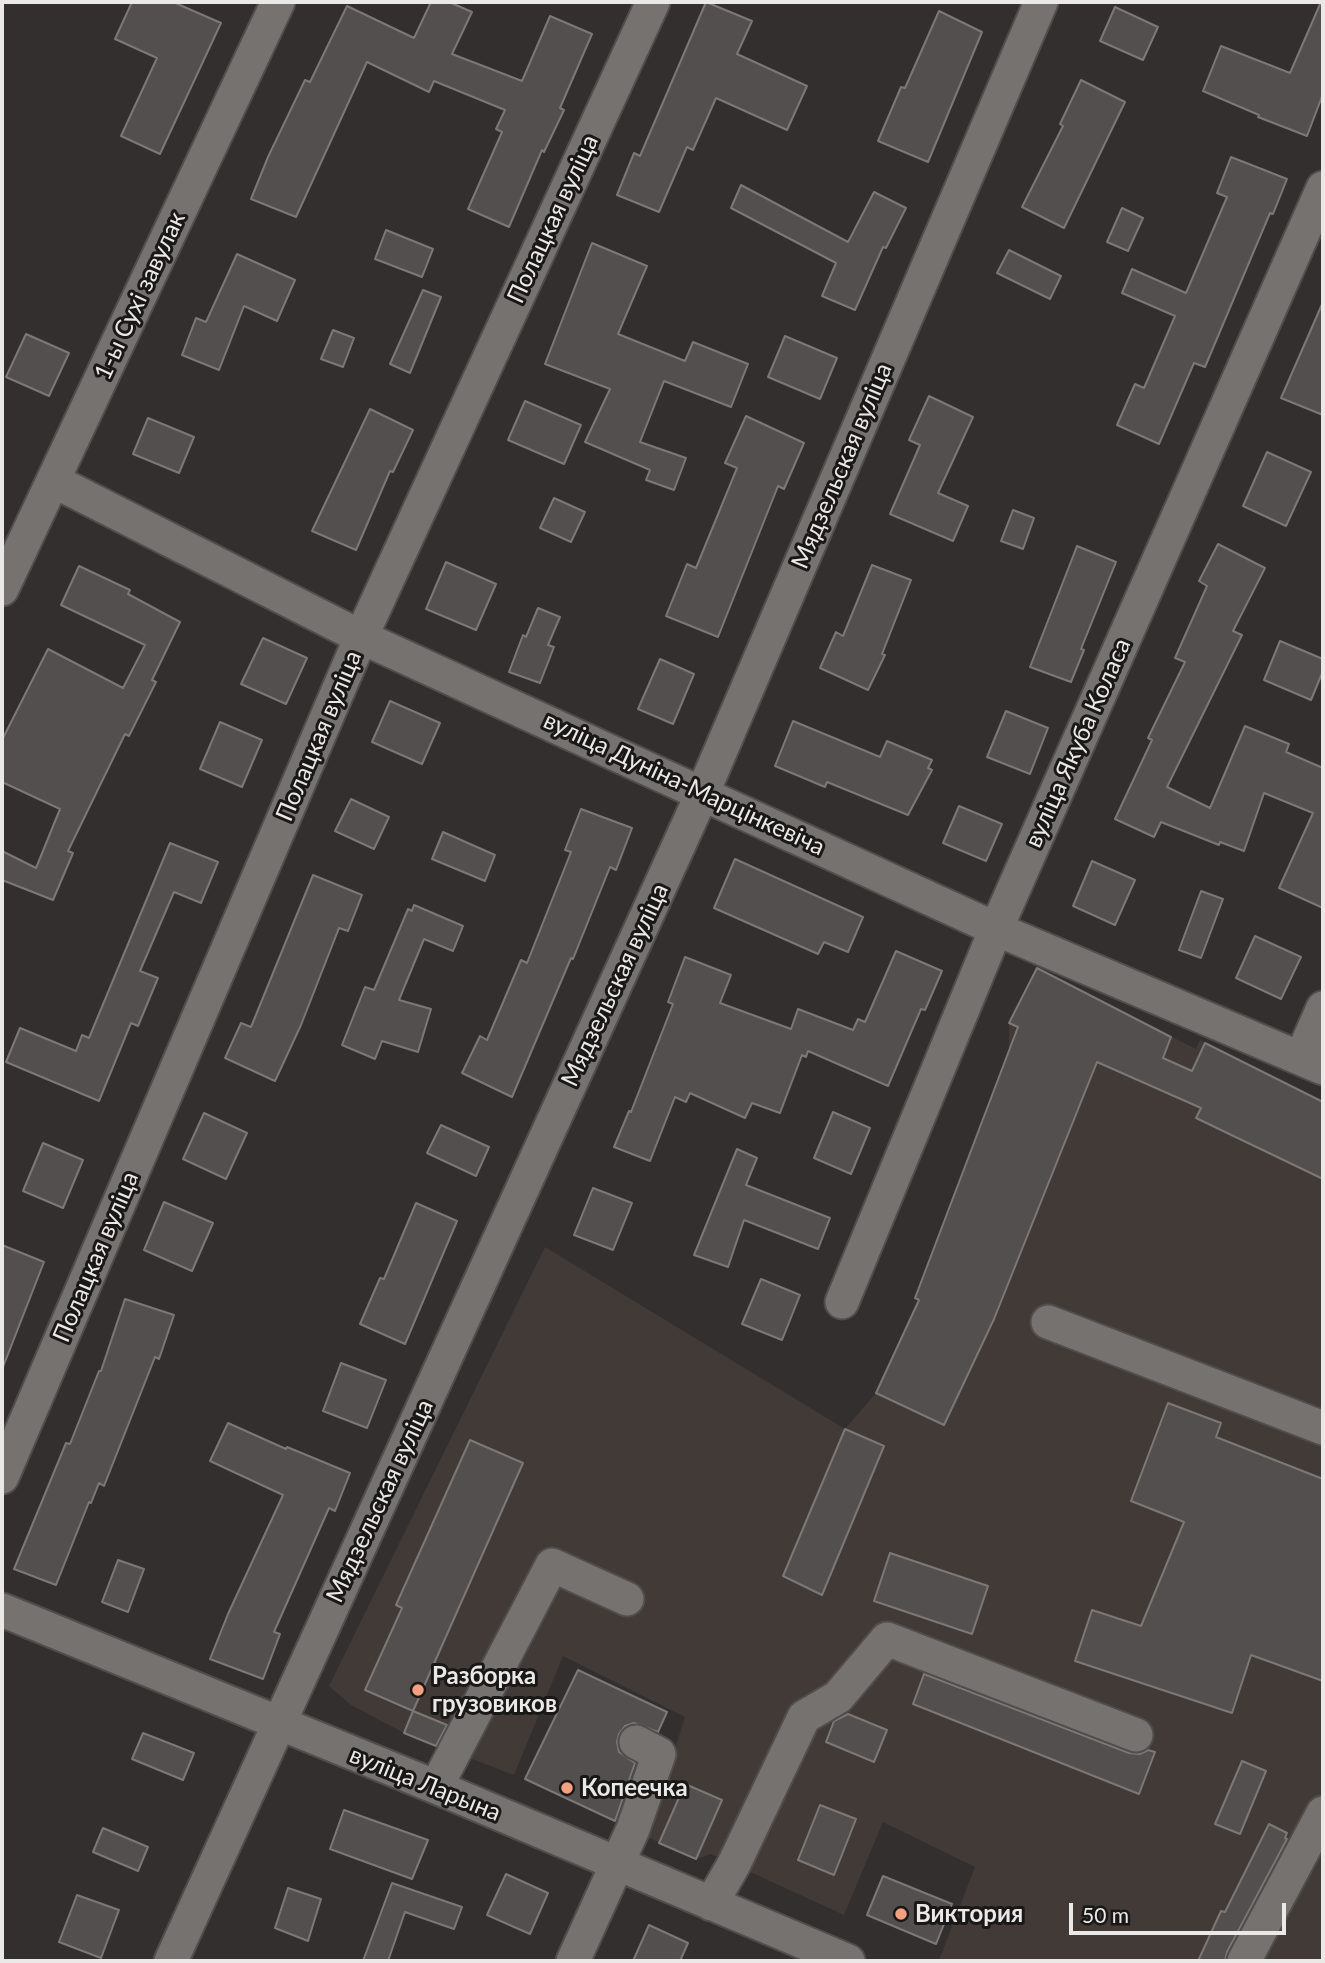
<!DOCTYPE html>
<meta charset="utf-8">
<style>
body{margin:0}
#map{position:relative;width:1325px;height:1963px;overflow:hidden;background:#332f2e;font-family:Lato,sans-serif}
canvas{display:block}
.frame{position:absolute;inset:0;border:4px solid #ebe9e8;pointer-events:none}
.scale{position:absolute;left:1069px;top:1903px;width:217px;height:32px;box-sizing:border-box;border:4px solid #ebe9e8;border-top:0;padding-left:9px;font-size:21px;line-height:24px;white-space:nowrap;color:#ebe9e8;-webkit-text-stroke:5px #191817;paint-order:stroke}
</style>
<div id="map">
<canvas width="1325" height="1963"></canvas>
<div class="frame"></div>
<div class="scale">50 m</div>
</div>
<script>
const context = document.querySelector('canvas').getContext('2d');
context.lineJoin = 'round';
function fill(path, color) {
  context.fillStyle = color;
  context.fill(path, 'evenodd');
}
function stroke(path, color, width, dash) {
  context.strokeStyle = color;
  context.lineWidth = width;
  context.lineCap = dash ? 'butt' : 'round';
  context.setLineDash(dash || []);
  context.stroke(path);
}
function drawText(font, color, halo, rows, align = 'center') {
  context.font = font + ' Lato,sans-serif';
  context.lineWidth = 6;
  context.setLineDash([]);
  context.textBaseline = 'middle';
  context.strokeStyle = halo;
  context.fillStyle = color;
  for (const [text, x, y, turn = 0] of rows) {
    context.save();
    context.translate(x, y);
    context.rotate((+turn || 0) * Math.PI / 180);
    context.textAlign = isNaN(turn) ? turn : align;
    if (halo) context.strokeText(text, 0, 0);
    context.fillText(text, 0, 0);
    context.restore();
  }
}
fill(new Path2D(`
 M1037 968 1196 1049 1200 1040 1323 1102V1961H942L939 1960 975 1867 883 1822 844 1915 711 1854 696 1859 647 1837 685 1717 563 1656 514 1775 404 1733 351 1705 329 1686 545 1247 845 1429 876 1393 912 1316 922 1301 1009 1052V1023Z`), '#423a36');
const building = new Path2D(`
 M132 2H173L221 23 160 154 121 136 157 58 115 39Z
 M431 2H449L472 12 452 54 522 81 550 16 592 34 560 108 564 110 544 152 542 150 509 227 468 209 502 132 496 129 505 110 434 81 429 92 367 62 296 217 251 199 268 157 305 80 310 82 347 6 414 38Z
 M706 2 752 21 737 54 807 86 787 130 716 98 693 150 687 147 659 212 617 195 634 153 640 156Z
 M1321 2H1323V94L1307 136 1258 117 1259 115 1203 91 1221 46 1290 73Z
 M1115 7 1158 27 1143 60 1100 41Z
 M939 11 982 32 928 162 878 141 901 87 905 88Z
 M1081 80 1125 102 1064 228 1022 207 1063 126 1060 124Z
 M1231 157 1287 179 1273 214 1270 213 1205 367 1194 363 1159 444 1117 425 1135 384 1144 388 1175 316 1122 293 1132 269 1186 293 1227 197 1217 193Z
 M741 185 848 242 874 192 906 208 886 248 883 247 855 310 822 296 836 263 731 208Z
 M1122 208 1143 218 1128 251 1107 242Z
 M386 230 433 249 422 277 375 259Z
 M592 243 647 266 618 334 685 361 693 342 748 364 731 407 664 381 640 442 686 458 674 490 646 480 650 470 585 442 610 389 545 364Z
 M1009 250 1061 276 1050 299 997 273Z
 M237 254 295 280 277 321 244 306 219 370 182 355 196 318 206 322Z
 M423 290 441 297 410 373 390 364Z
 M1323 302V415L1281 398Z
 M333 330 354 338 343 367 321 359Z
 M26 334 69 353 49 396 6 377Z
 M785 336 837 358 820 399 768 377Z
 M929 396 973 417 938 493 968 506 953 541 890 514 920 445 909 440Z
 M525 401 581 425 564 464 508 440Z
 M370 409 413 430 393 472 390 471 356 550 312 531Z
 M746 416 804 443 784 489 778 486 718 637 666 616 687 564 696 568 737 468 725 463Z
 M148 418 194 437 179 473 133 454Z
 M1267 452 1311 472 1286 526 1243 506Z
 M554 498 585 512 571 542 540 528Z
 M1013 510 1034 518 1023 549 1001 541Z
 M1218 544 1265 568 1233 631 1242 635 1167 787 1210 808 1245 726 1289 744 1286 752 1323 768V908L1279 888 1313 813 1264 793 1244 851 1220 842 1219 845 1161 822 1154 837 1115 819 1152 740 1148 738 1185 662 1175 658 1207 586 1199 581Z
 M1077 546 1116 562 1081 649 1084 650 1071 682 1030 667Z
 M446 562 496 584 476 630 426 609Z
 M872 565 911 580 882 654 885 655 868 690 820 668 836 632 843 636Z
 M79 566 130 590 128 594 180 622 152 680 156 682 129 736 125 734 68 851 73 853 53 900 2 880V851L36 868 60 809 2 782V740L48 649 123 688 145 645 61 605Z
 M538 608 560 617 548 645 554 647 540 683 509 672 523 635 526 637Z
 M263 638 307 658 286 704 241 684Z
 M1280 641 1323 659V671L1311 700 1264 680Z
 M660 659 694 674 673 724 638 709Z
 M390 701 440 723 422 764 372 742Z
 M1006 711 1048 728 1030 774 987 757Z
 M793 721 880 757 887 741 932 760 928 768 932 770 908 815 827 782 825 787 775 766Z
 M220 722 262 740 242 787 200 769Z
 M351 799 389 817 374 849 335 831Z
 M959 806 1002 824 986 861 943 843Z
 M581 809 632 828 616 870 610 867 573 959 571 958 512 1097 462 1073 480 1036 487 1040 521 960 527 963 571 852 565 850Z
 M443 832 495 855 485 881 432 859Z
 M170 843 218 862 201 903 174 892 140 971 158 978 138 1026 131 1023 99 1101 6 1062 20 1028 76 1051 82 1035 89 1038Z
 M735 859 863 917 848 952 824 942 818 954 714 908Z
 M1092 861 1135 880 1115 925 1073 906Z
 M313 875 362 895 348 931 339 928 301 1025 275 1081 225 1058 241 1023 251 1027Z
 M1201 891 1223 899 1201 958 1179 950Z
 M414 905 463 926 453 951 424 939 399 1000 431 1009 418 1052 382 1041 375 1059 342 1045 365 987 374 990 408 909 412 911Z
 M1255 936 1301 957 1281 999 1236 978Z
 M896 951 942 971 925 1010 921 1009 888 1086 808 1051 806 1057 802 1055 780 1113 752 1103 745 1118 690 1093 686 1102 675 1097 650 1161 614 1147 629 1111 631 1112 673 1004 668 1002 685 957 731 975 720 1003 791 1029 798 1009 853 1030 858 1019 865 1022Z
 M1037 968 1171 1037 1163 1058 1192 1071 1205 1043 1323 1102V1179L1196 1118 1201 1108 1097 1062 994 1319 944 1425 876 1393 919 1300 915 1298 1018 1027 1009 1023Z
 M833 1112 870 1128 851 1174 814 1158Z
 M204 1113 247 1133 226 1179 183 1159Z
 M441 1125 489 1147 476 1176 427 1153Z
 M43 1143 83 1160 63 1208 23 1191Z
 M737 1149 757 1158 746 1185 830 1218 818 1249 744 1220 728 1267 694 1255Z
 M593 1188 632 1203 613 1250 574 1235Z
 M164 1202 213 1223 192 1271 144 1250Z
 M416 1203 457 1221 405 1344 360 1324 380 1278 384 1279Z
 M2 1245 44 1262 3 1367H2Z
 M761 1279 800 1295 782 1340 742 1324Z
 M125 1299 174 1315 159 1359 155 1357 104 1486 99 1483 91 1503 89 1502 56 1585 14 1569 66 1443 70 1444 99 1371H101Z
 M341 1363 386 1380 367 1428 323 1411Z
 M1168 1403 1221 1423 1216 1437 1323 1479V1681L1251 1655 1232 1713 1075 1661 1092 1610 1141 1626 1184 1522 1131 1501Z
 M228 1423 286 1449 287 1447 350 1473 335 1511 329 1508 274 1632 280 1634 263 1679 210 1659 228 1614 283 1495 210 1461Z
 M845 1429 884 1446 822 1595 783 1576Z
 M470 1440 523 1463 413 1711 365 1690 402 1608 396 1605Z
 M890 1553 988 1586 972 1634 874 1601Z
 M118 1560 144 1569 128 1612 102 1602Z
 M578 1670 667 1712 658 1732 634 1723 625 1726 619 1734 617 1742 619 1752 635 1763 615 1821 525 1779Z
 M924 1674 1129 1753 1140 1754 1148 1750 1155 1752 1139 1794 913 1704Z
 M413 1711 447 1725 436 1746 404 1733Z
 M848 1714 887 1730 874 1762 826 1742 834 1721Z
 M143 1733 194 1753 183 1780 132 1759Z
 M1242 1761 1266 1771 1240 1834 1215 1824Z
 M685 1784 722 1800 696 1859 659 1843Z
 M820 1805 856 1819 834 1875 798 1860Z
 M344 1810 428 1840 412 1879 330 1849Z
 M1269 1824 1287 1833 1285 1838 1287 1839 1227 1952 1225 1961H1198L1221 1911 1225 1912Z
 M103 1828 148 1847 138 1871 93 1852Z
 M506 1874 548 1893 530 1934 487 1915Z
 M883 1876 952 1904 936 1944 867 1915Z
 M392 1883 462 1907 454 1929 405 1912 388 1961H363Z
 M288 1888 321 1899 308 1941 275 1928Z
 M77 1895 119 1910 101 1958 59 1942Z
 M649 1925 688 1943 680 1961H633Z`);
fill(building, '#534f4e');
stroke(building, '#7c7876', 2);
const minor = new Path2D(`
 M54 481 361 637 996 929 1323 1068
 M2 589 278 2
 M1301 1058 1323 1008
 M842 1302 996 929 1323 188
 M1048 1322 1323 1428
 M2 1477 361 637 653 2
 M2 1610 436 1787 848 1961
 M436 1787 552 1565 627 1599
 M711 1904 734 1864 804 1717 838 1697 887 1639 1136 1735
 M171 1961 703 792 1041 2
 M573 1961 633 1829 659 1754 636 1742
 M1244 1961 1323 1813`);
stroke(minor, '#504e4d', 37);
stroke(minor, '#767270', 33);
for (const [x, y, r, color] of [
 [418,1690,7,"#f2a07f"],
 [567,1788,7,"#f2a07f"],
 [901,1914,7,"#f2a07f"]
]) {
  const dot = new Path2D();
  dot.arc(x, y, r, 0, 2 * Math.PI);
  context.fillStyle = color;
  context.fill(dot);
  stroke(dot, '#191817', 2.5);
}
drawText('24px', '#ebe9e8', '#191817', [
 ["Полацкая вуліца",553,219,-65],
 ["1-ы Сухі завулак",140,296,-65],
 ["Мядзельская вуліца",842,466,-67],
 ["Полацкая вуліца",319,736,-67],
 ["вуліца Якуба Коласа",1078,743,-66],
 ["вуліца Дуніна-Марцінкевіча",684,784,25],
 ["Мядзельская вуліца",615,985,-65],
 ["Полацкая вуліца",96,1257,-67],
 ["Мядзельская вуліца",380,1501,-65],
 ["вуліца Ларына",425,1784,22]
]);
drawText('bold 24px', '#ebe9e8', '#191817', [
 ["Разборка",432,1676],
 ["грузовиков",432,1704],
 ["Копеечка",581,1788],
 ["Виктория",915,1914]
], 'left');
</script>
